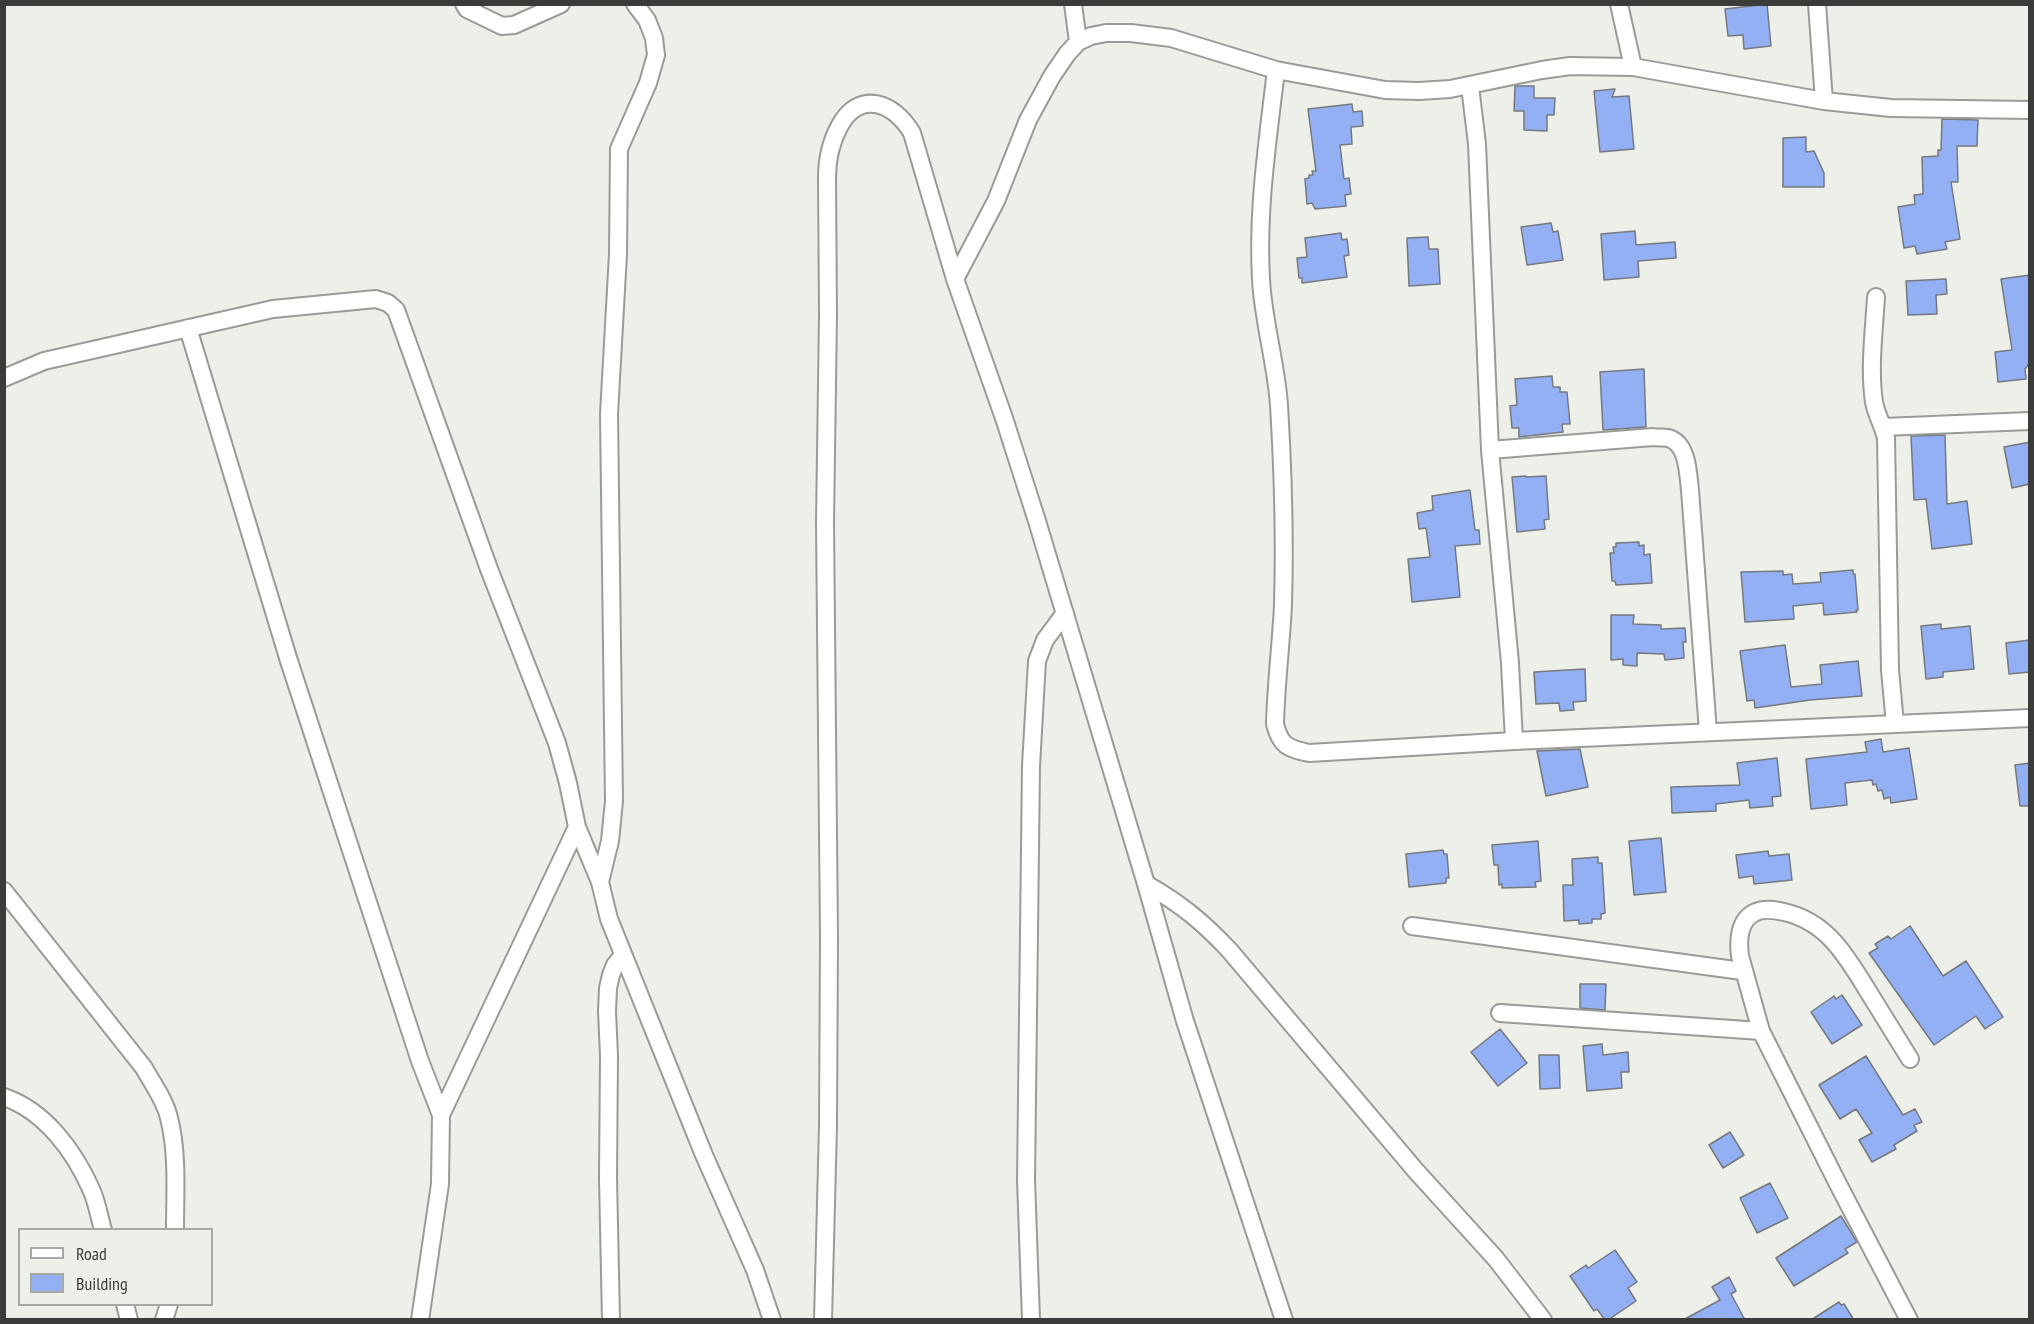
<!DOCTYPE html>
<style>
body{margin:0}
#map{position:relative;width:2034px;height:1324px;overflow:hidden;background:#edf0e9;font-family:"PT Sans Narrow",sans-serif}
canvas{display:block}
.frame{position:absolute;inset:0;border:6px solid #3b3c3a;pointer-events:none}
.legend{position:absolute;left:18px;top:1228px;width:195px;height:78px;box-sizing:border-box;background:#edf0e9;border:2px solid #a6a8a3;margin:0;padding:8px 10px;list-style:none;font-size:18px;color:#3b3c3a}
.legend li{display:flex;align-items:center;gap:12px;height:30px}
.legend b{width:30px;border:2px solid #a6a8a3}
</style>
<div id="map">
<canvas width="2034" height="1324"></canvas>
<div class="frame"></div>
<ul class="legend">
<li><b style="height:8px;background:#fff"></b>Road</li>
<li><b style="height:16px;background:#93b0f4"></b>Building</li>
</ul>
</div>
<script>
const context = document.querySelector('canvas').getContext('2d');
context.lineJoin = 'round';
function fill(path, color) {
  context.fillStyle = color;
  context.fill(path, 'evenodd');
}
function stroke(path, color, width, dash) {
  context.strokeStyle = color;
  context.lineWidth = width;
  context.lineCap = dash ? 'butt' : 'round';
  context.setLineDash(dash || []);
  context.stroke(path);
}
const building = new Path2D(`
 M1767 4 1771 46 1744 49 1743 35 1728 36 1725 9Z
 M1515 86H1534V98H1555L1554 115H1547V131L1524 130V111H1514Z
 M1615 89 1612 97 1629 96 1634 149 1600 152 1594 91Z
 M1352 104 1353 112 1362 111 1363 126 1351 127 1352 144 1340 145 1344 179 1349 178 1351 194 1345 195 1346 206 1315 209 1312 203 1307 204 1305 179 1309 178V175H1313L1312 171H1316L1308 109Z
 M1942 119 1978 120 1977 146H1957L1958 182H1951L1960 239 1945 242 1947 249 1917 254 1915 246 1904 248 1898 207 1915 204 1914 195 1923 194 1922 157 1938 156V150H1941Z
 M1806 137V152L1814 151 1824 173V187H1783V138Z
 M1551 223 1553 232 1558 231 1563 260 1527 265 1521 227Z
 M1635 231 1636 245 1675 242 1676 258 1638 261 1639 277 1604 280 1601 234Z
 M1341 233 1342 240 1347 239 1349 255 1344 256 1347 277 1302 283V278H1299L1297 258 1307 257 1305 238Z
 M1428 237 1429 249H1438L1440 284 1409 286 1407 238Z
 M2030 275V363L2025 369 2026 379 1998 382 1995 352 2012 350 2001 279Z
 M1946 279 1947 294 1936 295 1937 314 1908 315 1906 281Z
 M1644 369 1646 427 1603 430 1600 372Z
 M1552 376 1553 387H1560V392H1567L1570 424H1562L1563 432 1519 437V428H1512L1510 406 1517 405 1515 379Z
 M1945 435 1947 504 1967 501 1972 544 1932 549 1926 499 1914 500 1911 436Z
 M2030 442V484L2012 488 2004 447Z
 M1526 476V477L1546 476 1549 519 1544 520 1545 529 1517 532 1512 477Z
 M1470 490 1475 530H1479L1480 544 1455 546 1460 597 1412 602 1408 559 1430 557 1426 528 1419 529 1417 513 1433 510 1432 496Z
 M1639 542V546L1644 545V555L1650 554 1652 583 1616 585 1615 581H1612L1610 553H1614L1613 547H1616V543Z
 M1853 570V574H1855L1858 610H1856L1857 612 1824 615 1823 603 1793 606 1794 619 1745 622 1741 572 1783 571V575L1792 574 1793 584 1821 582 1820 573Z
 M1611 615H1634L1633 624 1661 625V629L1685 628 1686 642H1683L1684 658 1665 660 1664 654 1637 653V666L1623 665V659L1611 660Z
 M1941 624V629L1970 626 1974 669 1943 672V677L1926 679 1921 626Z
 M2030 640V672L2009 674 2006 643Z
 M1785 645 1791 687 1822 684 1820 665 1858 661 1862 696 1810 700 1755 708 1754 700 1747 701 1740 651Z
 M1585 669 1586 701 1573 702 1574 710 1560 711 1559 703 1536 704 1534 672Z
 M1881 739 1883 752 1909 748 1917 799 1891 803 1890 797 1884 799 1882 790 1878 791 1876 784 1873 785 1872 780 1845 783 1847 805 1811 809 1806 759 1867 752 1865 742Z
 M1580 749 1588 787 1546 796 1537 751Z
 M1777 758 1781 796 1772 797 1773 806 1750 808 1749 800 1716 804V811L1672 813 1671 787 1740 785 1737 763Z
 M2030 763V806H2020L2015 765Z
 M1661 838 1666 892 1634 895 1629 841Z
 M1538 841 1541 881 1535 882 1536 887 1502 888V884L1499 885 1498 865H1494L1492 845Z
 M1443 850 1444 854H1447L1449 878H1446V883L1409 887 1406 854Z
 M1768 851 1769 856 1789 854 1792 880 1754 884 1753 876 1739 878 1736 855Z
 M1598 857V863H1602L1605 913 1601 914V919H1592V923L1579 924V920L1564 921 1563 885H1573L1572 859Z
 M1910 926 1943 976 1966 961 2003 1017 1985 1029 1976 1016 1934 1045 1869 953 1878 948 1875 944 1888 936 1891 939Z
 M1580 984H1606L1605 1010 1580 1008Z
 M1842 995 1862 1025 1832 1044 1811 1012 1834 996 1836 999Z
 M1500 1029 1527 1063 1498 1086 1471 1052Z
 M1602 1044 1603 1055 1628 1052 1629 1072H1621L1622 1088 1587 1091 1583 1046Z
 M1539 1055H1559L1560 1088 1540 1089Z
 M1866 1056 1903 1115 1915 1109 1922 1122 1914 1125 1917 1131 1894 1145 1896 1149 1872 1162 1859 1140 1872 1133 1856 1109 1840 1119 1819 1085Z
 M1730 1132 1744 1155 1723 1168 1709 1145Z
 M1770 1183 1788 1218 1757 1233 1740 1198Z
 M1841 1216 1857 1242 1845 1249 1848 1253 1794 1286 1776 1258Z
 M1615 1250 1637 1282 1628 1288 1636 1301 1608 1320H1605L1597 1309 1594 1311 1570 1276 1586 1265 1588 1268Z
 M1729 1277 1736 1291 1731 1294 1745 1320H1683L1720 1300 1712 1287Z
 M1839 1302 1841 1305 1844 1304 1854 1320H1811Z`);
fill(building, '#93b0f4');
stroke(building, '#76787e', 1.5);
const minor = new Path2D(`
 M464 4 467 9 502 26 514 25 561 4
 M1073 4 1078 42
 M1619 4 1633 67
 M1817 4 1824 101
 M1276 70C1268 139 1257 209 1261 279 1263 321 1276 362 1279 405 1283 471 1285 539 1283 605 1281 645 1276 684 1275 724 1280 745 1288 749 1309 753L1514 741 2030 718
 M1470 86 1477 144 1490 450 1510 663 1514 741
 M955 279 996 201 1028 120 1052 76 1067 54 1078 42 1091 36 1106 33H1131L1171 38 1276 70 1385 90 1419 91 1450 89 1542 70 1570 66 1633 67 1824 101 1891 108 2030 110
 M1876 297C1874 332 1869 368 1874 402 1876 414 1883 425 1886 438L1890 670 1895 724
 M188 328 289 661 420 1061 441 1115
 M4 378 44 361 273 309 376 299 388 303 396 310 489 569 557 743 568 783 577 827 600 882 609 919 704 1155 755 1270 772 1320
 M1883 427 2030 421
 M1490 450 1653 437C1658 438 1664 437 1668 438 1688 443 1688 474 1690 490L1708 732
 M600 882 610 841 614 801 609 414 618 254 619 149 648 83 656 55 654 38 647 20 635 4
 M1146 884C1181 904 1203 922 1230 951L1416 1171 1496 1259 1543 1320
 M4 891 144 1068C152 1083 165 1100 169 1118 178 1153 175 1193 175 1230
 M1412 926 1742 971
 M1500 1013 1761 1031
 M4 1097C45 1111 74 1151 91 1189 97 1202 99 1216 103 1230
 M125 1304 129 1320
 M164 1320 169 1304
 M420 1320 440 1184 441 1115 577 827
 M611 1320 608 1178 609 1056 607 1011 608 988 611 975 615 965 623 955
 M823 1320 828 1125 829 937 825 522 828 315 827 178C827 161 831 142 839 127 859 89 894 102 912 133L955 279 1004 418 1037 521 1146 884 1185 1021 1284 1320
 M1031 1320 1026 1180 1031 766 1037 661 1045 640 1065 613
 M1909 1320 1838 1184 1761 1031 1740 956C1738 940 1739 919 1756 912 1765 908 1775 910 1784 912 1829 922 1848 959 1871 996 1884 1017 1897 1038 1910 1059`);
stroke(minor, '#999c96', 20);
stroke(minor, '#fff', 16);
</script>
